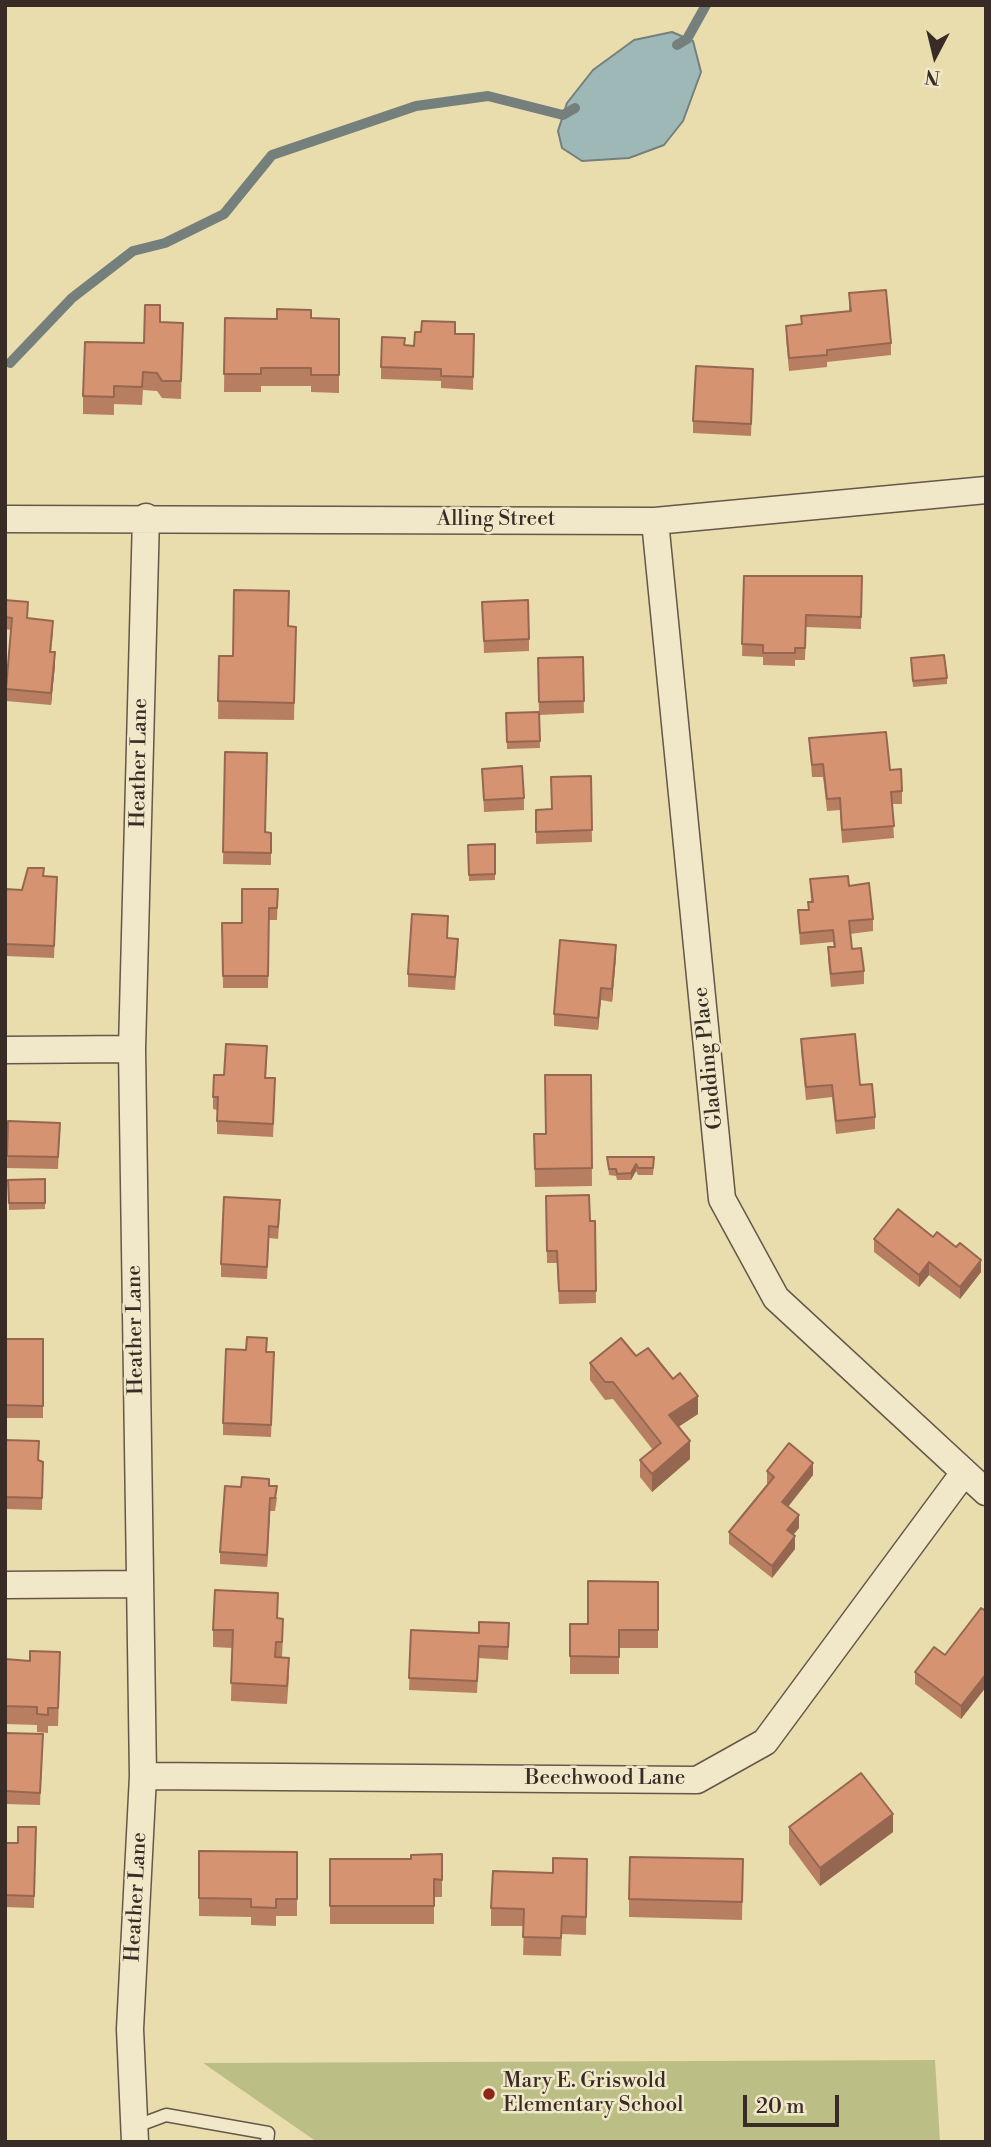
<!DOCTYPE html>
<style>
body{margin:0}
#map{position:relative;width:991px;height:2147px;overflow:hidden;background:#e9dcad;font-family:"Libre Bodoni",serif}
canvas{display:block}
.frame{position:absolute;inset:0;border:7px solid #392c26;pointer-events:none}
.north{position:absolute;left:900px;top:21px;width:70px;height:70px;-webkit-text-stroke:5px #f1e8ca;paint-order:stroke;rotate:187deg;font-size:19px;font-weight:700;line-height:28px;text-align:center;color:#392c26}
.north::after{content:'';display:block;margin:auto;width:24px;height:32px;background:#392c26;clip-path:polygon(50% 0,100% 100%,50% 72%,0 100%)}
.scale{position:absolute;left:743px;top:2095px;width:96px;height:32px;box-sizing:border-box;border:4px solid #392c26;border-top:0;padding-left:9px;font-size:21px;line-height:24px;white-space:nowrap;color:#392c26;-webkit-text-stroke:5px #f1e8ca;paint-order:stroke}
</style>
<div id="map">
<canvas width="991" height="2147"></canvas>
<div class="frame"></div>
<div class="north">N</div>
<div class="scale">20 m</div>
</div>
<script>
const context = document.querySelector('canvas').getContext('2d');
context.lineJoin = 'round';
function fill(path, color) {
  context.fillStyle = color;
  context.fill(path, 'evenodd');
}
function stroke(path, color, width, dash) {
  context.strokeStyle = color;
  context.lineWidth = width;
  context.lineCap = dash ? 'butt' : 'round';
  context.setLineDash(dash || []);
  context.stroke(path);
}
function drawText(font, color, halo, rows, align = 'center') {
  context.font = font + ' "Libre Bodoni",serif';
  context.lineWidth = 5;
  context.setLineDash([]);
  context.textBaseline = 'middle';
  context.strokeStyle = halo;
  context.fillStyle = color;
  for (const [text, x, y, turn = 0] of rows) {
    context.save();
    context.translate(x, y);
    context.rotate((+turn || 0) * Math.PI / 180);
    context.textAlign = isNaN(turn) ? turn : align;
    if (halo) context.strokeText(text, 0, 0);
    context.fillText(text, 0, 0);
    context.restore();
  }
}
fill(new Path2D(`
 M935 2060 940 2142H317L203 2063Z`), '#bcbf85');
const water = new Path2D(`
 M672 32 693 41 701 72 683 121 664 145 629 158 582 161 562 148 558 131 567 103 593 70 634 40Z`);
fill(water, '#9db8b6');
stroke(water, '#75807c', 2);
stroke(new Path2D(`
 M677 45 687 39 706 5
 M10 363 72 298 133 251 165 243 224 214 272 155 416 106 488 96 563 115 575 108`), '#75807c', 10);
const lane = new Path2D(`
 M134 2127 166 2115 268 2133 267 2142`);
const street = new Path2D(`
 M5 519 655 521 986 490
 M655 521 722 1199 776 1298 986 1492
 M5 1050 132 1049
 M5 1585 139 1584
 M143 1776 697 1780 765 1742 963 1474
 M135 2142 130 2029 143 1776 132 1049 146 517`);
stroke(lane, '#655848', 15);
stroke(street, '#655848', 29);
stroke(lane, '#f1e8ca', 12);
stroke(street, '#f1e8ca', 26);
fill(new Path2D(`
 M849 293 891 343V355L827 362V367L789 371 786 338V326L801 324V316L849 311Z
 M225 318 339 319V393L311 392V386H261V392H224Z
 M160 322 183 323 181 399 162 398 157 391 143 390 142 405 114 404V415L83 414V396L144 343Z
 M455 334H474L473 390 441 388V381L381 379V367L404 345 414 346Z
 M753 381 751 436 693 433V421Z
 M744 576H862L861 629 806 627 805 660H795V666L763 665V657L742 656Z
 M5 600 27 619 53 633 51 652 55 665 51 705 6 701V689L11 630 5 629Z
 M482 602 529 639V651L484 653Z
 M288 626 296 627 294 720 218 719 219 656H233Z
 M583 657 584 713 539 715 538 658Z
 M911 658 947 678V684L913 687Z
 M539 712 540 748 507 749 506 713Z
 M809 738 890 770 902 791V804H892L894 838 842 843 840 810 827 811 823 777H812Z
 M225 752 265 832 271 833V865L223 864Z
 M482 769 524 798V810L484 812Z
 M591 776 592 842 536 844V810L552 809Z
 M495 844V880L469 881 468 845Z
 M44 876 57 877 54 958 5 956V889L22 890Z
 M810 879 849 886 873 919V931L850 934 852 949 864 971V984L831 987 828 960V947H834L833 942 800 945 798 910H808V902H811Z
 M278 889 277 920H269L268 988H223L222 923H242Z
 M448 929V939L458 952 455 990 408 987V974Z
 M616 957 612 1002 601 1000 598 1030 554 1026V1014Z
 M801 1039 860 1085 875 1117V1129L836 1134 832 1097 806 1100 801 1051Z
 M267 1058 266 1078 275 1091 273 1137 217 1134V1110L213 1109V1097L224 1075Z
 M591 1075 592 1186 535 1187 534 1134H546Z
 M8 1121 60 1123 58 1169 7 1168Z
 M607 1157 654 1163 653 1175H638L636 1171 631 1180H617L616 1176 609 1175Z
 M45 1179V1209L9 1210 8 1180Z
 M546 1196 590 1221H595L596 1303 559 1304 557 1263H547Z
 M280 1213 278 1239 269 1238 267 1279 221 1277V1264Z
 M933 1237 981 1272 960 1299 929 1275 919 1287 874 1252V1239Z
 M5 1339H43V1418H5Z
 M267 1352H274L271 1437 223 1435V1423Z
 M636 1356 698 1414 678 1427 690 1459 652 1492 640 1477V1460L653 1450 613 1399 605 1400 590 1380V1363Z
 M5 1440 43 1462 42 1510 5 1509Z
 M767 1471 813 1475 788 1507 799 1528 793 1535 795 1549 772 1578 729 1544V1532L768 1484 767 1483Z
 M269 1486 277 1498 275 1511H270L267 1567 220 1564V1552L241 1487Z
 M658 1582V1648H619V1674H570V1624H588Z
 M986 1611V1687L961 1719 915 1684V1672L945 1655Z
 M278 1619 283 1637 282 1657 289 1676 287 1704 231 1701 232 1648 213 1647V1630Z
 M411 1630 509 1636 508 1660 479 1658 477 1693 409 1690Z
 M5 1659 60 1670 58 1726H48V1733L37 1732V1725L5 1724Z
 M43 1734 40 1805 5 1804V1756Z
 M36 1827 34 1908 5 1907V1877L18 1843Z
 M789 1827 893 1832 820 1886 789 1844Z
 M199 1851 297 1852V1916H276V1926L251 1925V1917L199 1916Z
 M442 1854V1897H434V1924H330V1859H411Z
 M587 1859 586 1935 562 1934 561 1956 523 1955 524 1926H491V1908L553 1873Z
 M743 1859 742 1920 629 1917V1899Z`), '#b87e62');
fill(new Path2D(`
 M55 652V665L51 705V693Z
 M616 945V957L612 1002V989Z
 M601 988V1000L598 1030V1018Z
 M636 1164V1171L631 1180V1173Z
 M981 1260V1272L960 1299V1287Z
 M929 1262V1275L919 1287V1275Z
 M698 1396V1414L669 1433V1415Z
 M690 1441V1459L652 1492V1474Z
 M813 1463V1475L782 1514V1502Z
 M270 1498V1511L267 1567V1555Z
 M799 1515V1528L787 1542V1530Z
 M795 1536V1549L772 1578V1566Z
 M986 1674V1687L961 1719V1706Z
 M893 1814V1832L820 1886V1868Z`), '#966750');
const building = new Path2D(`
 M886 290 891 343 827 350V355L789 358 786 326 802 324 801 316 851 311 849 293Z
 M145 305H160V322L183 323 181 381H162L157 373 143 372 142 387 114 386V397L83 396 85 342 144 343Z
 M277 309 311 310V318L339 319V375H311V368H261V374H224L225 318 277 319Z
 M422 321 455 322V334H474L473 377 441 376V369L381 367 382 337 405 338 404 345 414 346 415 332H421Z
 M696 366 753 369 751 424 693 421Z
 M744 576H862L861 617 806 615 805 648H795V653H763V645L742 644Z
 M234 590 289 591 288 626 296 627 294 703 218 701 219 656H233Z
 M5 600 28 602 27 618 53 621 50 652H55L51 693 6 689 12 618 5 617Z
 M528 600 529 639 484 641 482 602Z
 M944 655 947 678 913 681 911 658Z
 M583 657 584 701 539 702 538 658Z
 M539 712 540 741 507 742 506 713Z
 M886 732 890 770 901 769 902 791 891 792 894 826 842 830 840 798 827 799 823 764 812 765 809 738Z
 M225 752 267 753 265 832 271 833V853L223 852Z
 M522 766 524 798 484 800 482 769Z
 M591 776 592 830 536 832V810L552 809 551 777Z
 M495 844V874L469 875 468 845Z
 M28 868H44L43 876 57 877 54 946 5 944V889L22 890Z
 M848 876 849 886 869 883 873 919 849 921 852 949 861 948 864 971 831 974 828 947H835L833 930 800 933 798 910H809L808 902H813L810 879Z
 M242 889H278L277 908H269L268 976H223L222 923H242Z
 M412 914 448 916 447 938 458 939 455 977 408 974Z
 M560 940 616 945 612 989 601 988 598 1018 554 1014Z
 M855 1034 860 1085 872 1084 875 1117 836 1121 832 1085 806 1087 801 1039Z
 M226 1044 267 1046 265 1078H275L273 1124 217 1121 218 1097H213L214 1075H224Z
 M545 1075H591L592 1168 535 1169 534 1134H546Z
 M8 1121 60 1123 58 1157 7 1156Z
 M607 1157H654L653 1168H638L636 1164 631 1173 617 1174 616 1169H609Z
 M45 1179V1203H9L8 1180Z
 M589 1195 590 1221H595L596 1291H559L557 1251H547L546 1196Z
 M224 1197 280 1200 278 1227 269 1226 267 1267 221 1264Z
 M898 1209 933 1237 937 1232 956 1247 960 1243 981 1260 960 1287 929 1262 919 1275 874 1239Z
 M247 1337 267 1338 266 1352H274L271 1425 223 1423 226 1349 246 1350Z
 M621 1338 636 1356 648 1348 673 1379 680 1373 698 1396 669 1415 690 1441 652 1474 640 1460 661 1443 613 1382H605L590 1363Z
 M5 1339H43V1406L5 1405Z
 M5 1440 39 1441 38 1460 43 1462 42 1498 5 1497Z
 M789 1443 813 1463 782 1502 799 1515 787 1530 795 1536 772 1566 729 1532 774 1477 767 1471Z
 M242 1477 269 1479V1486H277L275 1498H270L267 1555 220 1552 225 1486 241 1487Z
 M588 1581 658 1582V1630H619V1657L570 1656V1624H588Z
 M215 1590 278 1593 277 1618 283 1619 282 1642H276L275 1657 289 1658 287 1686 231 1683 233 1630H213Z
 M981 1608 986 1611V1674L961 1706 915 1672 934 1647 945 1655Z
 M479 1622 509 1623 508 1647 479 1646 477 1681 409 1678 411 1630 479 1633Z
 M30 1651 60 1652 58 1708H48V1715L37 1714V1707L5 1706V1659L30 1661Z
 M6 1733 43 1734 40 1793 5 1791Z
 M861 1773 893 1814 820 1868 789 1827Z
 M18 1827H36L34 1896 5 1895 6 1843H18Z
 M199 1851 297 1852V1899H276V1908L251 1907V1899L199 1898Z
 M442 1854V1880L434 1879V1906H330V1859H411V1855Z
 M630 1857 743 1859 742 1902 629 1899Z
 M553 1858 587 1859 586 1917 562 1916 561 1938 523 1937 524 1909 491 1908 493 1871 553 1873Z`);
fill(building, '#d69372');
stroke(building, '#966750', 2);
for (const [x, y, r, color] of [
 [489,2094,7,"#8f2418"]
]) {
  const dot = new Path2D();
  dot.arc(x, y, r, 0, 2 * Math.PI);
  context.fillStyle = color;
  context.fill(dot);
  stroke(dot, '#f1e8ca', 2.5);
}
drawText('21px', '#392c26', '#f1e8ca', [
 ["Alling Street",496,520],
 ["Heather Lane",140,763,-89],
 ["Gladding Place",709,1058,-96],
 ["Heather Lane",136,1330,-91],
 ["Beechwood Lane",605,1779],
 ["Heather Lane",137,1897,-87]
]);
drawText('21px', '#392c26', '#f1e8ca', [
 ["Mary E. Griswold",503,2082],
 ["Elementary School",503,2106]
], 'left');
</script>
